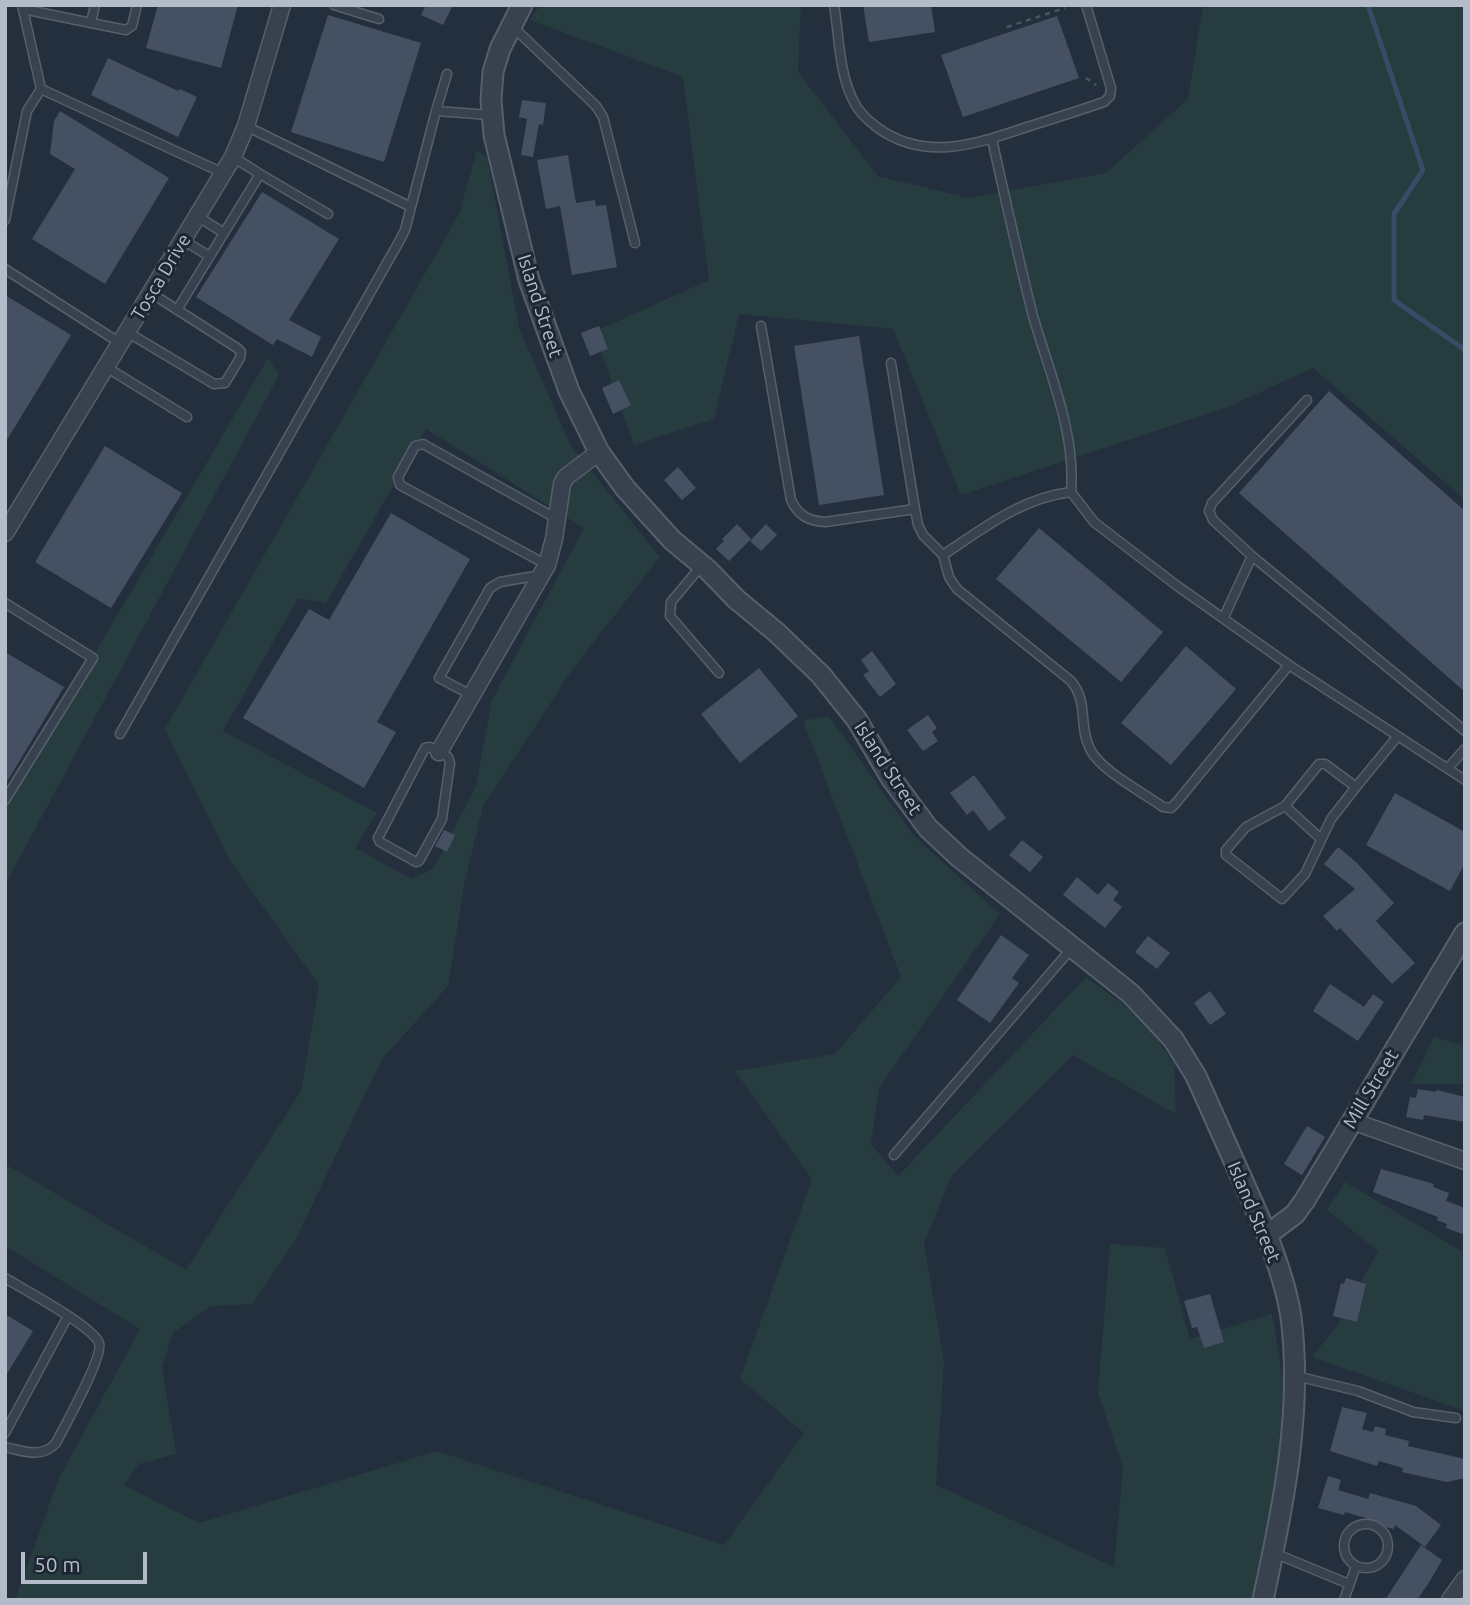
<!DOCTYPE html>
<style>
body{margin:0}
#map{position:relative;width:1470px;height:1605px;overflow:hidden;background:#242f3e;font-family:Ubuntu,sans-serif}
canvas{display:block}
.frame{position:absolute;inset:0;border:7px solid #b4bcc9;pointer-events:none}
.scale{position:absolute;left:21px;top:1552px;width:126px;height:32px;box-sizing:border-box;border:4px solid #b4bcc9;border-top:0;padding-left:9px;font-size:21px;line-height:24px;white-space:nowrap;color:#b4bcc9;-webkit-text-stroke:5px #1d2633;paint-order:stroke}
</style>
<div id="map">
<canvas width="1470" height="1605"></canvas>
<div class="frame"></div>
<div class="scale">50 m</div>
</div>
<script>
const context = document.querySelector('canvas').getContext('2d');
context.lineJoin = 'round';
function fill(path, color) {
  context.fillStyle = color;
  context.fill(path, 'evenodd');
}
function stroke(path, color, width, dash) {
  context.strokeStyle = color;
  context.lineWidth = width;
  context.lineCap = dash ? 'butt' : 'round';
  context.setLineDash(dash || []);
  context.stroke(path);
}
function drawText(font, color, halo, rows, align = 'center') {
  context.font = font + ' Ubuntu,sans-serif';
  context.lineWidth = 6;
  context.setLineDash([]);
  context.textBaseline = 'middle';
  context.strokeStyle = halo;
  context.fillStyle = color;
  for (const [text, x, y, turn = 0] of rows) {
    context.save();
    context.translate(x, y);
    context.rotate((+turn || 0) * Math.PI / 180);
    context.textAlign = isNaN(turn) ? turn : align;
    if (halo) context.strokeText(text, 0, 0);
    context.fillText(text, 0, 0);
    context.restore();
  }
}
fill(new Path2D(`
 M540 5H801L798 72 878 176 968 198 1106 173 1188 99 1203 5H1465V500L1313 368 1228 407 961 495 893 329 739 314 714 419 634 445 594 332 709 280 683 77 530 20Z
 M477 150 487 157 519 328 570 444 660 557 572 670 483 806 465 880 448 986 382 1059 295 1241 252 1304 211 1306 173 1333 162 1367 176 1454 139 1464 124 1485 199 1523 437 1451 724 1545 804 1433 740 1379 812 1179 735 1071 835 1054 901 977 803 721 829 716 914 836 1000 914 879 1088 871 1144 898 1176 1086 977 1143 1018 1174 1064 1176 1114 1073 1055 952 1175 924 1244 944 1361 936 1485 1114 1567 1123 1468 1098 1392 1110 1244 1165 1248 1190 1339 1272 1314 1297 1457 1263 1600H15L58 1480 140 1329 5 1246V1164L186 1270 301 1091 319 985 229 859 165 729 459 214ZM426 429 584 528 492 700 476 786 434 868 412 879 355 848 377 813 223 731 298 598 326 603Z
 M268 358 279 375 5 885V807Z
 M1434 1037 1465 1046V1084H1411Z
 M1345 1182 1465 1253V1411L1312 1357 1339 1323 1378 1251 1327 1210Z`), '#263c3f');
stroke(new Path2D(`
 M1368 5 1423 170 1394 214V300L1465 350`), '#394c67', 5);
fill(new Path2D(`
 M158 5H238L221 68 146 48Z
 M426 5H453L443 25 421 15Z
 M863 5H931L935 32 869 42Z
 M328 15 421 43 384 162 291 132Z
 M1057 16 1079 78 963 117 941 55Z
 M108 58 178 91 180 89 197 97 178 137 91 95Z
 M522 100 546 103 543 125 539 124 533 157 521 155 527 119 519 117Z
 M60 111 169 178 105 284 32 239 75 169 50 154 54 121Z
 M568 155 576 203 595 200 596 206 606 205 617 267 572 275 560 206 546 209 537 160Z
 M262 192 339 239 289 320 321 337 312 357 277 339 273 345 196 297Z
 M5 295 71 335 5 443Z
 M599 326 608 349 590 356 581 333Z
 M859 336 884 495 819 505 794 346Z
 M619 380 631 405 613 414 602 388Z
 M1329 391 1465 511V692L1239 493Z
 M105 446 182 493 111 608 35 562Z
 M678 467 696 488 682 500 664 480Z
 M391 513 470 559 377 722 396 732 364 788 243 718 309 609 329 620Z
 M737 524 751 539 729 561 716 549 724 541 722 539Z
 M766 524 777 535 761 551 750 541Z
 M1039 528 1163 632 1121 682 996 579Z
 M1186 646 1236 689 1171 765 1121 723Z
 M872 651 896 684 880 697 863 675 869 671 861 660Z
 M5 652 64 687 5 785Z
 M759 668 798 716 740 763 701 714Z
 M928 715 937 728 932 732 938 741 923 751 907 730Z
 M974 775 1006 818 989 831 973 810 967 815 950 793Z
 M1395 793 1465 832V863L1450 891 1366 845Z
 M444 830 455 835 447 852 435 846Z
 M1022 840 1043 857 1030 872 1009 855Z
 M1338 847 1356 862 1394 903 1376 921 1415 963 1392 984 1340 928 1337 931 1323 916 1355 889 1324 864Z
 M1077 877 1098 895 1108 883 1119 892 1113 900 1122 907 1105 928 1063 895Z
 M1001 935 1029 955 1012 978 1019 983 990 1023 957 1000Z
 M1148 936 1170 953 1157 969 1135 952Z
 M1330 984 1364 1007 1373 994 1384 1002 1358 1041 1313 1011Z
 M1210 991 1226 1014 1210 1025 1194 1003Z
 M1418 1089 1436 1092 1437 1090 1465 1097V1122L1424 1115 1423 1120 1406 1117 1410 1097 1416 1098Z
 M1307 1126 1325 1137 1302 1175 1284 1164Z
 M1381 1169 1434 1184 1433 1187 1449 1193 1446 1201 1465 1208V1235L1446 1228 1447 1224 1437 1220 1438 1217 1373 1192Z
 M1346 1278 1366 1284 1357 1322 1333 1316 1341 1283 1344 1284Z
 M1210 1294 1224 1342 1204 1348 1197 1327 1192 1328 1184 1301Z
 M5 1314 33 1331 5 1377Z
 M1342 1407 1367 1413 1362 1429 1373 1432 1375 1426 1386 1429 1385 1435 1409 1441 1408 1446 1465 1459V1478L1447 1482 1402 1472 1403 1468 1379 1461 1377 1466 1330 1451Z
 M1328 1476 1341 1480 1338 1490 1368 1499 1370 1493 1416 1506 1441 1525 1425 1547 1395 1525 1394 1529 1378 1525 1379 1522 1345 1512 1344 1515 1318 1508Z
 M1421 1545 1442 1560 1430 1581 1417 1600H1385Z`), '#455162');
const service = new Path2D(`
 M22 5 41 89
 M95 5 91 23 126 30 132 26 137 5
 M334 5 379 19
 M834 5C839 35 839 73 853 100 858 112 867 120 878 128 925 162 977 144 1027 127 1052 119 1078 111 1104 102L1110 96 1111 88 1086 5
 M23 9 91 23
 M513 27 596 106 603 117 635 243
 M436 111 447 74
 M246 126 409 206
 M260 174 328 214
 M197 216 224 233
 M5 220 27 111 41 89 223 173
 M183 240 209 256
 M5 269 120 343
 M177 310 260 174 233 157
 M761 326 791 500C798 515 808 521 825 522L915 509 918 525 923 535 943 555 949 577 957 589 1071 681C1089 703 1078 725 1090 749 1100 770 1142 792 1163 807L1171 808 1176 803 1289 665
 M127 332 214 384 225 383 240 358 241 352 237 348 151 293
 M891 363 915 509
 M106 367 187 417
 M1307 400 1212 503 1209 511 1213 520 1252 556 1465 731
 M1071 492 1094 522 1176 585 1289 665 1465 780
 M943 555C984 528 1021 498 1071 492 1076 432 1049 372 1033 316 1018 257 1005 198 992 139
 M547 565 400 485 398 477 415 446 423 444 557 519
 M702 565 671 602 670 616 719 673
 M5 603 93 658 5 800
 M1224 617 1252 556
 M471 695 439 678 490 588 500 582 541 575
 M120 734 400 240 405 230 436 111 490 115
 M430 747 448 757 450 763 442 819 419 861 416 862 380 842 378 838 425 748Z
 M1448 768 1465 749
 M1356 787 1331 819 1305 874 1282 899 1226 855V850L1246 827 1285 806 1319 764H1325L1356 787 1397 737
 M1285 806 1321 839
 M894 1155 1071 949
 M5 1278C23 1289 93 1326 99 1343 104 1356 64 1427 56 1443 42 1459 23 1451 5 1447
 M1296 1376 1358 1391 1413 1412 1456 1418
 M5 1433 68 1316
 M1344 1546a22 22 0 1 1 44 0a22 22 0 1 1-44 0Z
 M1274 1553 1349 1584
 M1344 1600 1356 1566`);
const minor = new Path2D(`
 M5 533 233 157 246 126 282 5
 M439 752 547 565 554 539 562 484 566 477 599 452
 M1352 1121 1465 1161
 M1450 1600 1465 1579`);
const tertiary = new Path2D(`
 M522 5 500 49 493 72 491 100 494 135 529 280 569 391 599 452 625 488 672 540 708 570 736 599 776 632 821 675 857 720 891 778 928 828 959 857 1131 994 1173 1039 1196 1076 1267 1235C1277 1261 1287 1290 1291 1317 1303 1412 1283 1507 1263 1600
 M1267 1235 1295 1214 1305 1200 1465 933`);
stroke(service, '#565f6c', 11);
stroke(minor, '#565f6c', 19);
stroke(tertiary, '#565f6c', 23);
stroke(new Path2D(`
 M1007 27 1065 8
 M1086 78 1096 85`), '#44595c', 2.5, [5, 5]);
stroke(service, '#38414e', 8);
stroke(minor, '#38414e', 16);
stroke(tertiary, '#38414e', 19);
drawText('19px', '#b4bcc9', '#1d2633', [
 ["Tosca Drive",161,277,-59],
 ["Island Street",540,306,72],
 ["Island Street",888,768,57],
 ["Mill Street",1371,1089,-59],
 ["Island Street",1254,1212,67]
]);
</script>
